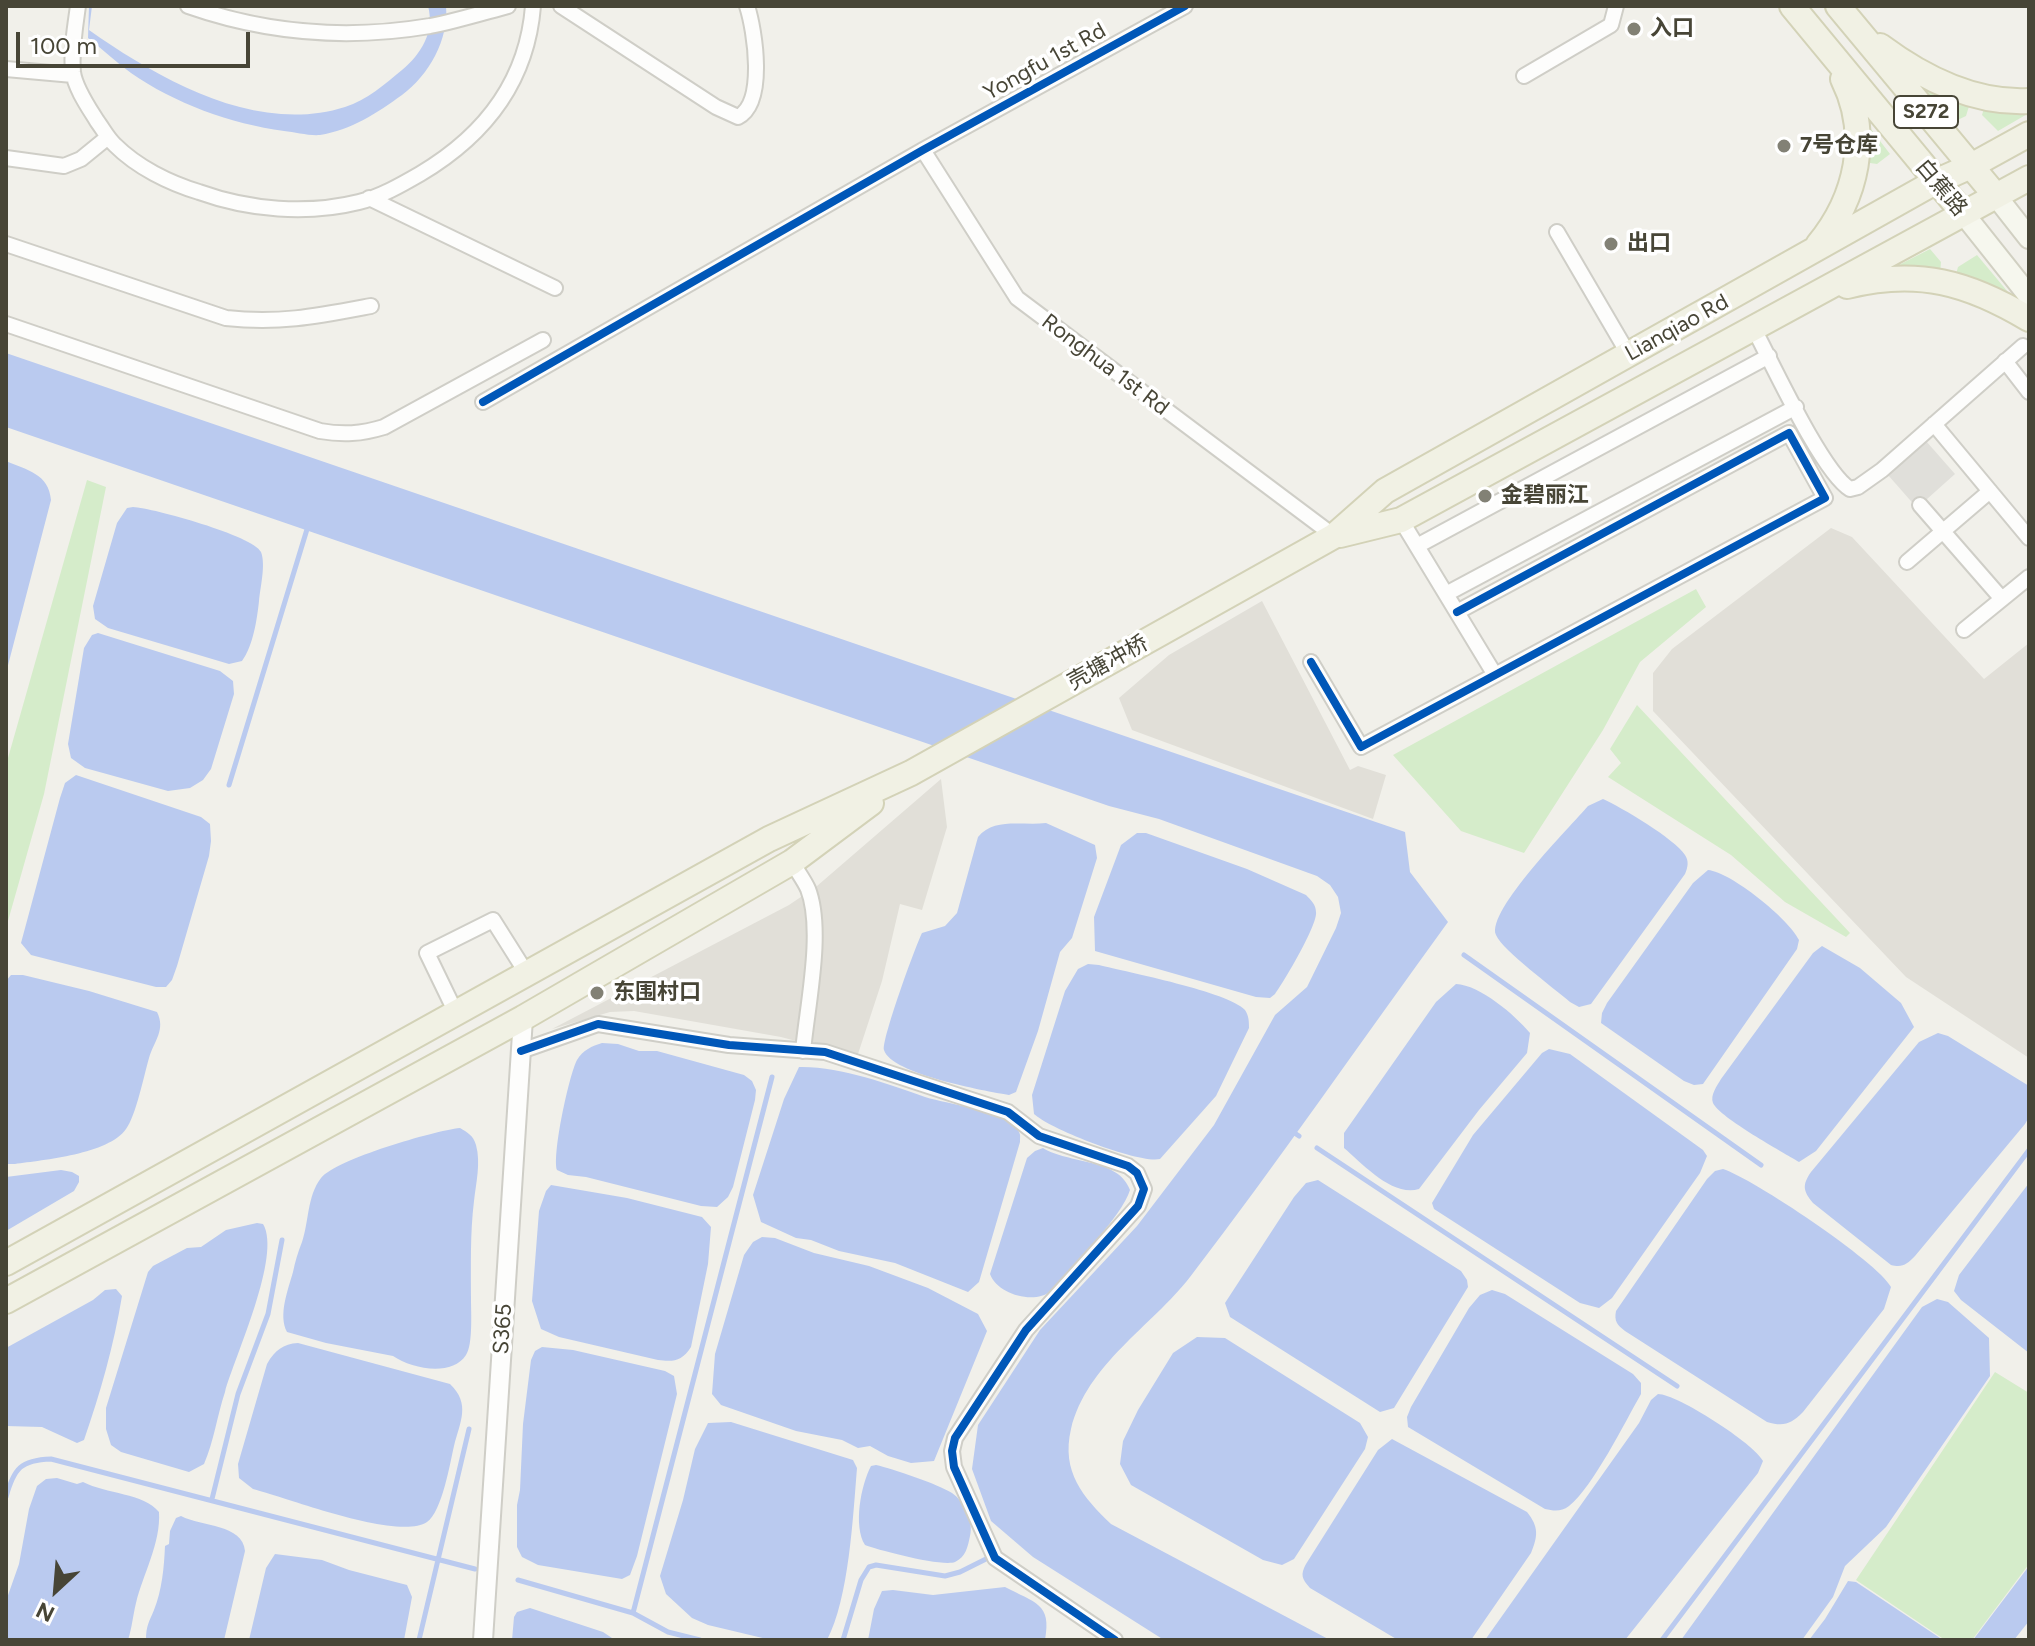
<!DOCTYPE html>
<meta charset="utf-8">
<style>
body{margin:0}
#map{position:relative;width:2035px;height:1646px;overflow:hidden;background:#f1f0ea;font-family:Figtree,sans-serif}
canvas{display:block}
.frame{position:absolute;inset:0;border:8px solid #474536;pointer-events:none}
.north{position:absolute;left:16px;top:1550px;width:80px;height:80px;-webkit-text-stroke:6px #fff;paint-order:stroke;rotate:206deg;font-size:22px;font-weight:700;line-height:32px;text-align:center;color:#474536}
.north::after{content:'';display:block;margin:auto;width:28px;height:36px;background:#474536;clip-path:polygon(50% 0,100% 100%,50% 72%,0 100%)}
.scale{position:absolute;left:16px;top:32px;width:234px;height:36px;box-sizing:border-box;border:4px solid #474536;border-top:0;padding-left:10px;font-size:24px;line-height:28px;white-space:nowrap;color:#474536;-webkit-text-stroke:6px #fff;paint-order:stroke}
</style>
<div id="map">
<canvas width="2035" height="1646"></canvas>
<div class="frame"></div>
<div class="north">N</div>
<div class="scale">100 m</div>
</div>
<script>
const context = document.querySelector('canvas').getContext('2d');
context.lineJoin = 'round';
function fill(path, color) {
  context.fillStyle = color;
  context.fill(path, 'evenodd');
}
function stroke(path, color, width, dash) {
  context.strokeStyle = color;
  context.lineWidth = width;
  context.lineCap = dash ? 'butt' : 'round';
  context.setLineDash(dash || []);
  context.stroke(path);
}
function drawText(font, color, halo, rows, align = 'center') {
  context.font = font + ' Figtree,"Noto Sans SC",sans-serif';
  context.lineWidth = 7;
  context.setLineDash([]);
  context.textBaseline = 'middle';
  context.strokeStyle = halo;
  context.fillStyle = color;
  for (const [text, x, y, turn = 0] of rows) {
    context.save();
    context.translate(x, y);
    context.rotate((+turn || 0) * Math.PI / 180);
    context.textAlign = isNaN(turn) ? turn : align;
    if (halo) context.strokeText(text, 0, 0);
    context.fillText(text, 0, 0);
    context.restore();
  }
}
fill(new Path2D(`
 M1831 528 1852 537 1984 679 2029 643V1058L1906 977 1653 711V673L1672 649Z
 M1262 601 1350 770 1358 766 1386 775 1373 819 1132 730 1119 698 1169 655Z
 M941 779 947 827 922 910 900 904 882 981 857 1057 781 1037 634 1011 610 1012 552 1029 789 905 817 886Z`), '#e1dfd8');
fill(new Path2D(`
 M1915 84 1970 103 1966 116 1949 124Z
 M1985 105 2029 113 1998 131 1982 115Z
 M1864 120 1890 154 1877 164 1863 162Z
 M1930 249 1941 262 1940 274 1891 269Z
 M1977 255 2013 298 1955 278 1958 267Z
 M87 480 106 487 44 794 6 928V765Z
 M1696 589 1706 607 1640 662 1603 730 1524 853 1461 831 1393 755Z
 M1637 705 1850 933 1846 937 1785 902 1731 855 1608 777 1621 763 1610 749Z
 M1995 1372 2029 1393V1564L1972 1640H1945L1856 1580Z`), '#d5ecca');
fill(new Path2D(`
 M1926 441 1955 474 1917 508 1888 475Z`), '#e0dfda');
fill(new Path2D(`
 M89 6H92L89 30C160 80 257 135 345 107 367 100 385 84 402 70 421 54 435 32 428 6H446C449 39 429 75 402 95 377 113 351 130 320 135 309 136 295 132 284 131 231 124 174 103 131 73 116 62 102 49 88 38Z
 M6 353 1405 832 1410 872 1448 922C1362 1040 1279 1161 1190 1277 1151 1327 1087 1364 1071 1429 1061 1472 1083 1497 1111 1524L1330 1640H1164L1033 1557 991 1521 972 1469 978 1425 1040 1330 1137 1226 1214 1125 1275 1015 1307 987 1336 928 1341 913 1338 897 1330 885 1317 876 1159 819 1109 806 6 427Z
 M6 461C27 470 49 474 51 500L6 673Z
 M133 507C153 508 254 536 261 552 266 565 260 588 259 601 257 620 253 646 242 661L229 664 108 628 95 619 93 606 117 523 127 508Z
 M98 633 220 671 233 681 234 694 211 769 203 780 190 788 168 791 85 768 71 758 68 744 84 648 92 635Z
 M76 775 201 817 210 824 211 841 209 856 177 966 172 980 166 987H156L31 955 21 943 60 798 65 783Z
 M1603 799C1621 807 1675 839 1685 855 1689 861 1688 867 1685 874L1591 1004 1579 1007 1570 1002C1554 988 1503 951 1496 935 1486 911 1571 826 1588 806Z
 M1046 823 1095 845 1097 858 1072 938 1060 952 1038 1031 1016 1092 1009 1095C985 1091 891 1074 884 1050 881 1041 915 947 922 933L945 926 957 913 978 837C994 817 1022 826 1046 823Z
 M1137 833H1146L1247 869 1306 895C1311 900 1316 905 1316 912 1318 924 1284 982 1275 994L1270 998 1256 997 1095 951 1094 917 1121 845Z
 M1708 870C1731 872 1789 919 1799 940L1797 949 1703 1084 1694 1085 1684 1081 1601 1023 1602 1013 1607 1003 1693 883Z
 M1822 946 1860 968 1901 1003 1914 1027 1816 1151 1799 1162C1783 1152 1720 1118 1713 1103 1710 1095 1717 1086 1721 1079L1813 953Z
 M1088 964 1099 965C1127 972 1229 992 1245 1010 1249 1016 1249 1022 1249 1028L1216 1096 1160 1159C1139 1164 1050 1129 1034 1114L1032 1095 1065 991 1078 969Z
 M11 975H23L89 991 157 1012C166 1030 154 1041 149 1058 144 1075 136 1116 126 1129 109 1154 43 1160 15 1164H6V981Z
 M1456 984C1480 985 1515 1015 1530 1033L1527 1053 1479 1110 1419 1189C1392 1197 1363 1164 1344 1148V1133L1436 1002Z
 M1938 1033 1948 1036 2029 1086V1117L2025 1124 1915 1256C1907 1264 1903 1268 1891 1265L1813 1203C1803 1191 1802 1185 1811 1172L1919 1042Z
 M602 1043 618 1044 639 1051H657L744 1075 752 1081 756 1090 755 1100 733 1187 728 1197 717 1207 701 1206 586 1177 568 1175 557 1170C552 1155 569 1075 577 1060 583 1050 592 1046 602 1043Z
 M1549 1049 1570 1054 1703 1150 1707 1156 1700 1173 1612 1298 1599 1308 1580 1303 1434 1209 1432 1203 1473 1135 1542 1053Z
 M799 1067C840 1066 888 1084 925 1097 950 1105 1000 1109 1018 1130 1021 1135 1020 1136 1020 1142L979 1282 968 1292 895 1263 839 1251 811 1240 796 1238 761 1222 753 1195 784 1099Z
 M460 1128C468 1133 473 1135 476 1145 481 1163 476 1183 474 1201 470 1233 471 1268 471 1300 471 1312 473 1345 466 1355 452 1377 412 1369 393 1356L326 1343 287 1332C278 1315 288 1290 293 1272 295 1262 298 1252 302 1242 309 1222 307 1196 321 1178 337 1159 433 1131 460 1128Z
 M1043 1148C1068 1164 1119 1158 1130 1190 1122 1217 1071 1267 1051 1291 1034 1305 997 1294 990 1274L1027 1158 1035 1151Z
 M1723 1169C1752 1178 1878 1262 1891 1287L1884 1309 1803 1412C1791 1424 1784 1427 1767 1422L1625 1331C1617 1325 1614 1321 1616 1311L1707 1179 1715 1171Z
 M61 1170 72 1172 79 1176V1182L74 1191 6 1231V1177Z
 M1318 1180 1461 1271 1467 1280 1468 1287 1394 1408 1380 1412 1230 1317 1225 1303 1294 1197 1306 1183Z
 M2029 1183V1353L1961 1300 1954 1291 1959 1275Z
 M551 1185 627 1198 702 1217 711 1227 708 1264 691 1347C682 1361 674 1362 658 1360L559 1337 541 1329 532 1301 539 1211 546 1191Z
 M257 1223 263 1224C282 1255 235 1356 225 1392 217 1416 214 1441 204 1464L189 1472 121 1452 111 1445 106 1429V1408L148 1272 153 1266 187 1248 201 1247 226 1230Z
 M762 1237 775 1238 814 1253 869 1266 928 1288 978 1314 987 1331 934 1461 911 1463 888 1456 870 1446 858 1448 842 1440 796 1431 721 1405 712 1394 715 1354 744 1255 753 1242Z
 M116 1289 122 1296C114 1345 100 1394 84 1440L77 1443 42 1427 6 1426V1348L93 1300 105 1290Z
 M1492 1290 1505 1294 1633 1374 1641 1383V1394C1625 1422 1593 1487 1569 1506 1561 1512 1554 1511 1545 1509L1408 1427 1407 1417 1411 1407 1469 1308 1480 1295Z
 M1937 1299 1948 1302 1989 1338 1990 1376 1886 1527 1845 1566 1833 1597 1802 1640H1681L1922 1307Z
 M1197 1337 1225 1338 1360 1423 1368 1437 1365 1449 1294 1559 1282 1565 1263 1560 1131 1485 1120 1464 1123 1441 1138 1410 1173 1353Z
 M298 1343 450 1384C471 1404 460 1422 454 1446 450 1463 442 1512 427 1522 398 1541 288 1498 253 1489L239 1478 238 1464 267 1364C275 1350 283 1344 298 1343Z
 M542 1347 573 1350 665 1371 674 1376 677 1394 637 1556 630 1575 622 1579 538 1565 522 1557 517 1547V1505L520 1490 523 1424 531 1360 535 1351Z
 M1658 1394C1677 1394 1755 1444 1763 1461L1758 1473 1625 1640H1485L1639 1423 1651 1400Z
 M731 1422 853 1460 857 1468C853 1516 849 1599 827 1640H771L708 1625 692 1618 666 1594 660 1576 683 1500 695 1449 708 1423Z
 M1392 1439 1527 1512C1539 1527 1538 1536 1531 1553L1471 1640H1398L1310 1588C1302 1579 1300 1575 1306 1564L1378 1450Z
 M876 1465C893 1469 938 1484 952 1493 964 1501 974 1522 970 1536 968 1546 966 1557 955 1562 942 1567 878 1550 865 1545 853 1526 861 1485 871 1466Z
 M57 1478 77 1484 83 1482C106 1494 144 1493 159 1512 161 1543 143 1574 136 1603 133 1615 132 1628 128 1640H6V1601L19 1564 29 1509 37 1486 46 1479Z
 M181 1516C202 1527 243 1524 245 1551L224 1640H146C146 1626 149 1622 154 1610 162 1590 164 1568 165 1546L169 1544 170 1531 176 1518Z
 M275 1554 322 1560 349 1570 407 1585 412 1597 404 1640H249L266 1568Z
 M2029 1566V1621L2014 1640H1973Z
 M1848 1581 1856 1582 1943 1640H1809L1825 1619Z
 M1005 1587C1035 1603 1052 1603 1045 1640H868L874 1609 882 1591 893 1590 933 1595Z
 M530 1608 603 1632 615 1640H512L514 1617 517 1612Z`), '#bacaef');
stroke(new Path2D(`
 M229 785 308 526
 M1464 955 1761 1165
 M1290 1130 1299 1136
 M1317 1148 1677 1386
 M6 1497C14 1468 21 1460 51 1459L475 1569
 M212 1499 238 1394 268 1314 282 1240
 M518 1580 633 1613 668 1632 700 1640
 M633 1613 772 1077
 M419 1640 469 1429
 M843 1640 861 1580 869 1567 876 1565 945 1576 960 1572 988 1558
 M1662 1640 2029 1150`), '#bacaef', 5);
const minor = new Path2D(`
 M78 6C75 27 71 51 73 72 75 88 89 108 97 121 103 129 108 139 115 145 137 167 169 183 199 192 249 210 307 215 359 202 380 197 401 185 420 174 484 136 527 82 533 6
 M188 6C268 34 347 40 430 26 456 21 482 13 508 6
 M561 6 716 107 738 117C766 103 755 31 747 6
 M6 69 73 75
 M1524 76 1611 25 1616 6
 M923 150 1017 298 1334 536
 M6 158 64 166 81 159 108 137
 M369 198 555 288
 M1557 232 1629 355
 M6 244 226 318C280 324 318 316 371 306
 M6 324 320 431C343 435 361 434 384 427L543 340
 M1754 329C1772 363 1822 472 1850 489L1858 487 1882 470 2023 346
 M2005 361 2029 392
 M483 402 923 150 1185 6
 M1934 424 2029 538
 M1920 505 2002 599
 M1401 520 1495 675
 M1417 546 1769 356
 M1907 562 1990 491
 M1446 594 1796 407
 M1964 630 2029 577
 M1311 662 1361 747 1825 498 1789 433 1457 612
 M792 862C797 871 804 880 808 889 824 930 807 1007 803 1051
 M456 1013 427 953 493 920 527 974
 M521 1051 598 1024 729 1045 825 1052 1008 1112 1039 1136 1128 1166 1137 1173 1144 1189 1138 1206 1026 1330 955 1438 952 1451 954 1467 995 1558 1115 1640`);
const tertiary = new Path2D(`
 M483 1640 523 1018`);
const secondary = new Path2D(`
 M1996 196 2029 238
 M1963 213 2029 296`);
const primary = new Path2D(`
 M1792 6 1963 213
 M1838 6 1996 196
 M1880 46C1923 78 1974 104 2029 101
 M1818 245C1857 198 1871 135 1843 79
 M1847 286C1918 268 1969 283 2029 319
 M1340 535 1401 520 2029 178
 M6 1263 769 839 911 773 1334 536 1385 491 1935 182 1971 166 2029 134
 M6 1301 523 1018 792 862 871 803`);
stroke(minor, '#cfcec7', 18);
stroke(tertiary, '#cfcec7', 22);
stroke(secondary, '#d1d0c2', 24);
stroke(primary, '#d3d2b7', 28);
stroke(minor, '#fdfdfc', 14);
stroke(tertiary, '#fdfdfc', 18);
stroke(secondary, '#f6f7ee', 20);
stroke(primary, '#f1f1e4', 24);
stroke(new Path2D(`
 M483 402 923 150 1185 6
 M1311 662 1361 747 1825 498 1789 433 1457 612
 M521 1051 598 1024 729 1045 825 1052 1008 1112 1039 1136 1128 1166 1137 1173 1144 1189 1138 1206 1026 1330 955 1438 952 1451 954 1467 995 1558 1115 1640`), '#0057b8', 8);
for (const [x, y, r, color] of [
 [1634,29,8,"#828175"],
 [1784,146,8,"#828175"],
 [1611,244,8,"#828175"],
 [1485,496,8,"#828175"],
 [597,993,8,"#828175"]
]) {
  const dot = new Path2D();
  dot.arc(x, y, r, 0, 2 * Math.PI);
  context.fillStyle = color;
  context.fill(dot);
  stroke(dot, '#fff', 3);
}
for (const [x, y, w] of [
 [1926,112,64]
]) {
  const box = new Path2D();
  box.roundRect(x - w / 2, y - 16, w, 32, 6);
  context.fillStyle = '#fff';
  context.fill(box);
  stroke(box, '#474536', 2);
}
drawText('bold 20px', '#474536', null, [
 ["S272",1926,112]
]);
drawText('bold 22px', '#474536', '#fff', [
 ["入口",1650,29],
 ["7号仓库",1800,146],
 ["出口",1627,244],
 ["金碧丽江",1501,496],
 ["东围村口",613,993]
], 'left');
drawText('22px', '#474536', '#fff', [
 ["Yongfu 1st Rd",1045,62,-29],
 ["白蕉路",1941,188,50],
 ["Lianqiao Rd",1677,328,-29],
 ["Ronghua 1st Rd",1105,365,37],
 ["壳塘冲桥",1108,663,-29],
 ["S365",503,1329,-86]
]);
</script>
